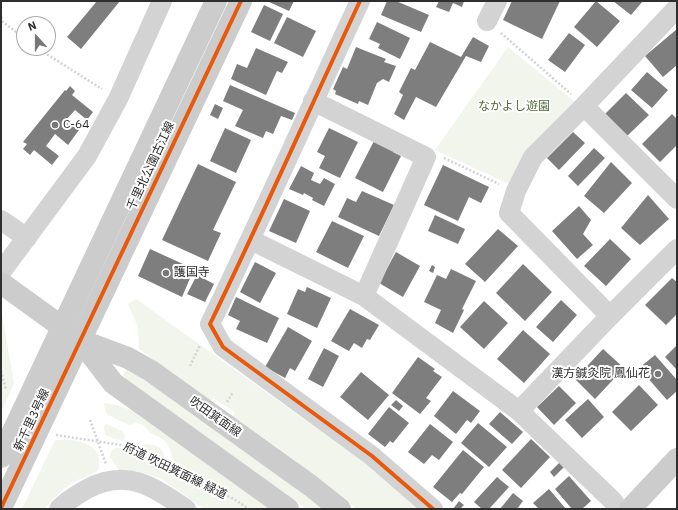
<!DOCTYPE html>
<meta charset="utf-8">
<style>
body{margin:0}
#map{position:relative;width:678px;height:510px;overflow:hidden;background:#fff;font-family:"IBM Plex Sans",sans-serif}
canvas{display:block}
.frame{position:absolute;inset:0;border:2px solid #2e2e2e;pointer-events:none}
.north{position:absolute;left:16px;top:16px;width:40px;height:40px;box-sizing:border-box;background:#fff;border:1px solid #ababab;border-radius:50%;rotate:339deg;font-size:11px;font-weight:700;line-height:16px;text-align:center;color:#2e2e2e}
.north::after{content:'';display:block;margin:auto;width:14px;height:18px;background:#777;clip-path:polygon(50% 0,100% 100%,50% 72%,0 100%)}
</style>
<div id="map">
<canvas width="678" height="510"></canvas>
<div class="frame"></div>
<div class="north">N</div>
</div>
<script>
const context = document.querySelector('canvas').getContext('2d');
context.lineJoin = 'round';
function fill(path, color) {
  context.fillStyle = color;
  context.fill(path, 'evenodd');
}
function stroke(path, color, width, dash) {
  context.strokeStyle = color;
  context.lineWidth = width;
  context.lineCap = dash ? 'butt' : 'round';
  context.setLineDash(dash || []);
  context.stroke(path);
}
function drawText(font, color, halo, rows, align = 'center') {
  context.font = font + ' "IBM Plex Sans","Noto Sans JP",sans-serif';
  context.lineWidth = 4;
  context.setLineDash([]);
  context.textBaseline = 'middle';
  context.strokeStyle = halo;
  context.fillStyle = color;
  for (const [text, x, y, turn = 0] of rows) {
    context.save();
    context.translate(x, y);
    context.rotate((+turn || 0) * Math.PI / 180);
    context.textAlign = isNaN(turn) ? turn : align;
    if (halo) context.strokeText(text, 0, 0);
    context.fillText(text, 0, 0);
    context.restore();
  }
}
fill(new Path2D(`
 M508 47 575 102 511 185 435 150Z
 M136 299 368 465 418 509H357L289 456 233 416 235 412 213 398 211 401 139 349 138 327 128 304Z
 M1 313 2 314 14 384 1 412Z
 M128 369 131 370 324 509H307L126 379 123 375 125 372Z
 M104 403 117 405 131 410 219 471 269 509H204L162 479 137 471 119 470 110 457 111 451 115 448H121L175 477 178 469 175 465 169 447 164 440 151 433 142 424 136 423 129 425 108 415 105 411Z
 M106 424 122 431 125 435 124 440H119L105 435 104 427Z
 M55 440C74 439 106 442 98 470 93 475 85 477 78 480 64 487 54 497 45 509H22Z
 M146 444C156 445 165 447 164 459L161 460 143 451 142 447V445Z`), '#f1f5ec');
fill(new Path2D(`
 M97 1H120L81 49 67 37Z
 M267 1H294L289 11Z
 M387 1H396L429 15 421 32 381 15Z
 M439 1H464L462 7 453 3 449 12 436 7Z
 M512 1H560L542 39 503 20Z
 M596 1 620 21 597 47 574 27Z
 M613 1H643L631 15Z
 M264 5 283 14 270 41 251 32Z
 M287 17 316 31 303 57 274 43Z
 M377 22 410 38 400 59 378 48 380 44 369 39Z
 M677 29V65L663 77 645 56Z
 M569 33 585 45 565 72 548 60Z
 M473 37 489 46 481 62 466 56 436 107 416 97 404 120 394 114 403 95 399 92 411 68 415 70 430 42 461 57Z
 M356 47 386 59 384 62 396 66 389 82 383 79 377 83 368 105 359 101 358 104 335 94 336 91 333 89 343 67 347 69Z
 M256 48 288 62 282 73 277 71 266 95 231 79 237 64 247 68Z
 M647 72 668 90 652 108 631 90Z
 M230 85 295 113 292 120 281 116 273 134 266 131 263 138 235 126 243 110 223 101Z
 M70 86 75 91 72 95 93 112 87 120 75 110 66 120 79 130 68 145 55 134 46 146 59 156 52 165 34 150 30 155 23 149 27 144 23 142 65 90 66 91Z
 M626 93 649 115 627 136 605 114Z
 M215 104 223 108 218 119 210 115Z
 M672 114 677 119V145L660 162 642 144Z
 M225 128 251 140 236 173 210 161Z
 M329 128 358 142 340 178 319 168 325 156 317 152Z
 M573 132 585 143 559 170 547 158Z
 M375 139 395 149 393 152 401 156 383 192 355 178Z
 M594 148 605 158 578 186 568 176Z
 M611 162 632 183 604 213 584 196Z
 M198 164 236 182 213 230 221 233 208 261 162 240Z
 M443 165 489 187 481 203 469 197 458 221 424 205Z
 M301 166 314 173 311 180 320 184 324 178 335 184 324 206 312 200 313 198 304 193 303 195 289 189Z
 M362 191 394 205 379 236 338 217 347 198 356 202Z
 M648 195 669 219 640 245 621 228Z
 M284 199 310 211 296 243 269 231Z
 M579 206 591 220 583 234 593 245 577 259 552 231Z
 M435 215 465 229 458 244 428 231Z
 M332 221 364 236 348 268 316 252Z
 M498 229 518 246 485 282 465 264Z
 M610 239 631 259 606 286 584 266Z
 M150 249 194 269 182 297 138 276Z
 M396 252 420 266 403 297 379 283Z
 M255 262 276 273 260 303 240 292Z
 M523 264 552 292 525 321 496 293Z
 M432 265 435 267 433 273 429 271Z
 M451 269 476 281 462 309 464 310 453 333 435 323 441 310 424 302 437 275 446 279Z
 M197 275 214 284 205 302 187 294Z
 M672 278 677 282V314L666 325 645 305Z
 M307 287 331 298 317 328 287 314 298 289 305 292Z
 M236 297 279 318 267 343 236 329 240 321 228 315Z
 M561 300 577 315 553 342 536 327Z
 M484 301 508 323 484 349 460 327Z
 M350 309 379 325 370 340 367 339 362 348 354 343 349 351 331 341Z
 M288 327 312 341 295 371 290 368 285 378 265 367Z
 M523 330 550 354 524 383 497 359Z
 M677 345V370L665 357Z
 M324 348 339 356 323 387 308 379Z
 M603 349 624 368 595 399 575 379Z
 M655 355 677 380V391L667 400 639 368Z
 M418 357 435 369 433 371 442 377 426 398 431 401 420 414 392 393Z
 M361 372 389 395 368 420 340 397Z
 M639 385 658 405 631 431 612 412Z
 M559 386 576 403 554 425 537 407Z
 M453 391 480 411 471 423 467 420 456 434 434 416Z
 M588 399 604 417 582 438 565 420Z
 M396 400 403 406 399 411 391 405Z
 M389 407 409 423 393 443 390 441 385 447 368 434Z
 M500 412 523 432 512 444 489 424Z
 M478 423 507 447 489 467 461 443Z
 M430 424 453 442 439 460 432 455 424 464 408 452Z
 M531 439 550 457 521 488 502 470Z
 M463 450 484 467 462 494 460 493 452 502 433 487Z
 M560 462 564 467 554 477 550 472Z
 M569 476 591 501 582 509H572L555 489Z
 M497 477 509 487 489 509H482L474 502Z
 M549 489 566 509H539L533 503Z
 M513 493 523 501 517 509H500Z
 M459 501 464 505 460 509H453Z`), '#7e7e7e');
stroke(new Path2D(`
 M1 17 3 22 24 38
 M501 33 571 94
 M37 48 102 89
 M444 158 499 184
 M190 366 200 345
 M1 371 6 390
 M227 402 233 392
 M90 420 106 464
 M56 435 121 445 178 474 232 498 249 509`), '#d3d3d3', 2.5, [2, 2]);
stroke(new Path2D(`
 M360 1C310 108 262 217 210 324L223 347 372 456 433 509
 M487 21 497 1
 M313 101 426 157 364 296
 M584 106 677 199
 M1 220 27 238
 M251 240 364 296 519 411 613 501 618 509
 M1 272 87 156 118 99 162 1
 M610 316 509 213 516 191 533 157 584 106 677 8
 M519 411 610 316 677 249
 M59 509C67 500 77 495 87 489 127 468 152 486 186 509`), '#d3d3d3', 20);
stroke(new Path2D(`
 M1 283 80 340 128 358 151 371 311 486 340 509
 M80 340 113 383 288 509
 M1 457 216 1
 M1 508 241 1
 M630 509 677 459`), '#ccc', 22);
stroke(new Path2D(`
 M360 1C310 108 262 217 210 324L223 347 372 456 433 509
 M1 508 241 1`), '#e8590c', 4);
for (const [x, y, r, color] of [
 [55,125,4,"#777"],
 [166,273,4,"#777"],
 [658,374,4,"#777"]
]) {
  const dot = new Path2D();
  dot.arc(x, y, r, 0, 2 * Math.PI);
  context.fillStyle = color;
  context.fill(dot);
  stroke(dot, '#fff', 1.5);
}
drawText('12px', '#546a3c', '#fff', [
 ["なかよし遊園",514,107]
]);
drawText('12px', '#2e2e2e', '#fff', [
 ["C-64",63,125],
 ["護国寺",174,273],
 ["漢方鍼灸院 鳳仙花",650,374,"right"]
], 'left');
drawText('12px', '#2e2e2e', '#fff', [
 ["千里北公園古江線",151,166,-65],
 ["吹田箕面線",215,417,35],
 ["新千里3号線",32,420,-65],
 ["府道 吹田箕面線 緑道",175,471,26]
]);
</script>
